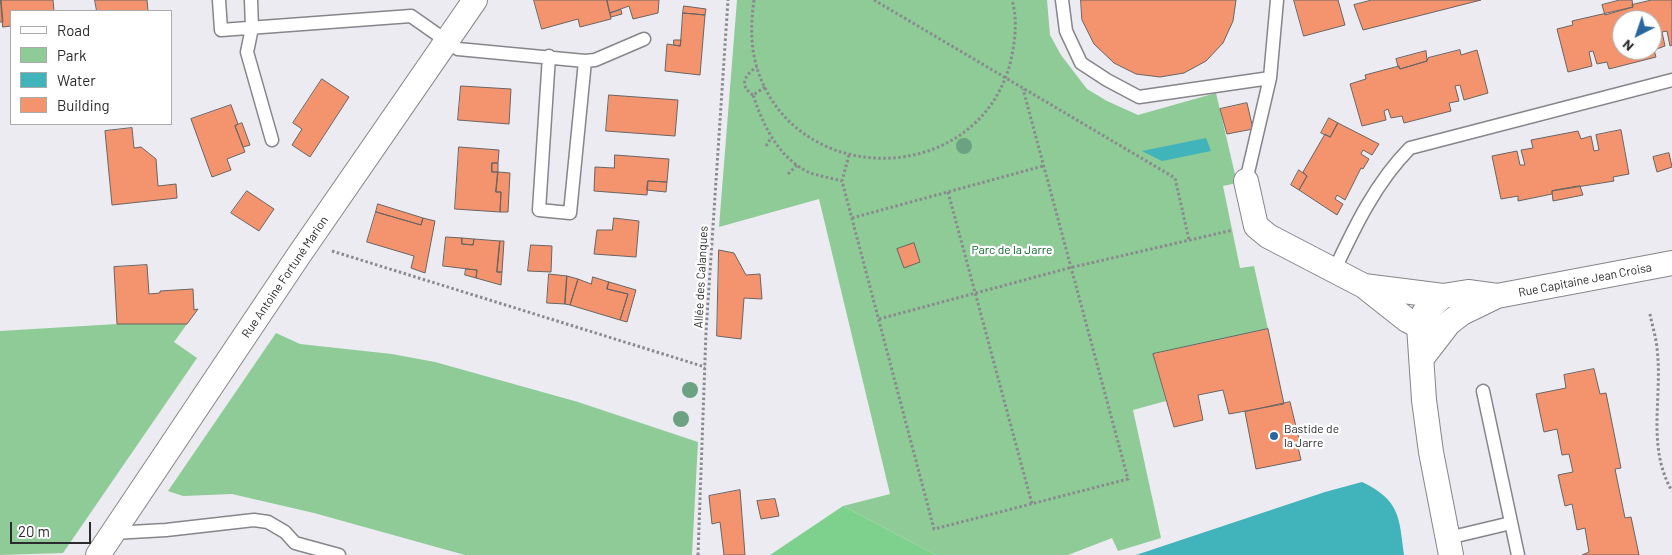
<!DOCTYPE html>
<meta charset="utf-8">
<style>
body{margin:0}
#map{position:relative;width:1672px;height:555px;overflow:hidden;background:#ebebf1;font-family:Barlow,sans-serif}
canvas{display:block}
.legend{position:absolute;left:10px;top:10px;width:162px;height:115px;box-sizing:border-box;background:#fff;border:1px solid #aaaaab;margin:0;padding:6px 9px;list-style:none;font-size:15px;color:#2b2b2d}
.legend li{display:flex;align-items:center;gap:10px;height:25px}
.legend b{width:25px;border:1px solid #aaaaab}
.north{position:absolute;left:1612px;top:10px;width:50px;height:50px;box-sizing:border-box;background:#fff;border:1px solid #aaaaab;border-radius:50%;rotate:221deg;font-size:14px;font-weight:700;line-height:20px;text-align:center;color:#2b2b2d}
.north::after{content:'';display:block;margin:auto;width:18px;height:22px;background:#2a669e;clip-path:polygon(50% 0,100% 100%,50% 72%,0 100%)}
.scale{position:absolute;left:10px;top:522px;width:81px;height:22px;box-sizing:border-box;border:2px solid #2b2b2d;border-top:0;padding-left:6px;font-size:15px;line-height:18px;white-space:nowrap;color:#2b2b2d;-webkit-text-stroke:4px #fff;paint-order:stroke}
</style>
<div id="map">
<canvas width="1672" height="555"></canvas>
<ul class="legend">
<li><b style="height:6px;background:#fff"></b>Road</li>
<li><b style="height:14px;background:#8ecb97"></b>Park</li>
<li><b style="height:14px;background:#41b3ba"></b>Water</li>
<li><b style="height:14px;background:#f3946e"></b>Building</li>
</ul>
<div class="north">N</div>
<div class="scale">20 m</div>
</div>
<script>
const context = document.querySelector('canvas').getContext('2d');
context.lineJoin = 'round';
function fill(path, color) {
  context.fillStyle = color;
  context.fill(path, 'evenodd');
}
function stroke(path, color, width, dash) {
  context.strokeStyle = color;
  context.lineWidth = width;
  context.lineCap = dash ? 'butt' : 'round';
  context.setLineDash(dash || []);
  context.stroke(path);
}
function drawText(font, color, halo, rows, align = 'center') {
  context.font = font + ' Barlow,sans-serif';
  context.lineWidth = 4.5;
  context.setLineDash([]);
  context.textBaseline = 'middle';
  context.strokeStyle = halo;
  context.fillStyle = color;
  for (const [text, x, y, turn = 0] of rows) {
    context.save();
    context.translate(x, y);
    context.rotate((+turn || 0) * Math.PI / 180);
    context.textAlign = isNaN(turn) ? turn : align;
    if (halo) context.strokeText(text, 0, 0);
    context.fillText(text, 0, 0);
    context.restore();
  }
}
fill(new Path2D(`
 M737 0H1047L1050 35 1061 55 1087 89 1107 101 1138 115 1216 93 1237 183 1223 186 1240 268 1254 266 1268 329 1153 354 1166 401 1133 410 1161 538 1118 551 1112 538 1068 555H936L843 506 890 494 819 199 719 227Z
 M117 324H187L174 342 197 358 63 553 0 555V331Z
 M276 333 300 344 392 354 435 362 578 402 698 442 692 555H465L314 513 232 494 183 496 168 491Z`), '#8ecb97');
fill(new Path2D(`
 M843 506 936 555H770Z`), '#7ed18d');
fill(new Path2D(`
 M1206 138 1211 151 1162 161 1142 151Z
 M1362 482C1400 500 1399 517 1404 555H1136L1325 492Z`), '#41b3ba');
const building = new Path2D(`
 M0 0H1L3 22H0Z
 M1 0H53L54 11H11V26L3 27Z
 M95 0H147L148 11H97Z
 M534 0H607L611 19 580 27 578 19 542 29Z
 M607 0H659L658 13 633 19 629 6 610 13Z
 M1081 0H1236L1233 21 1223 43 1206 61 1184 73 1160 77 1136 74 1114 63 1094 44 1082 20Z
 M1294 0H1338L1345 25 1304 36Z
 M1372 0H1481L1363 30 1354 5Z
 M1620 0H1632L1633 7 1605 15 1602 5Z
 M1652 0H1672V45L1670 46 1667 31 1662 32 1665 46 1654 50 1656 57 1609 69 1607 62 1597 64 1593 51 1589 52 1592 66 1568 72 1557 29 1573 25 1572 21 1633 7 1632 5ZM1622 20H1652V50H1622Z
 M684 6 706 9 705 15 683 13Z
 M621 10 622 14 611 17 610 13Z
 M683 13 705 15 700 75 665 71 667 44 680 46Z
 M674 40H681L680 46 674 45Z
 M1460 50 1461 55 1477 50 1488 93 1464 100 1460 85 1455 86 1459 101 1449 103 1451 111 1404 123 1402 116 1391 118 1388 109 1384 111 1386 120 1362 126 1350 84 1366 79 1365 75 1399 66 1400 69 1427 61 1428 58Z
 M1426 51 1427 61 1400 69 1398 66 1396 59Z
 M322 79 349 97 310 157 292 145 302 129 293 123Z
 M461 86 511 89 509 124 458 120Z
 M609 95 678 100 675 136 606 131Z
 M1247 103 1253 129 1227 134 1220 109Z
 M231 105 238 124 235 126 245 152 227 159 231 170 212 177 191 119Z
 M1329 118 1338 123 1330 137 1321 133Z
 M242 123 250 145 243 147 235 126Z
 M1338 123 1379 144 1372 155 1363 150 1361 154 1369 159 1363 169 1361 168 1345 200 1337 195 1335 199 1343 204 1337 215 1299 190 1307 176 1303 172 1325 134 1330 137Z
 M132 128 134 148 141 147 156 159 158 186 176 184 177 198 112 205 105 131Z
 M1621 130 1629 174 1613 177 1614 181 1552 191V194L1518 201V196L1501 199 1492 156 1517 151 1520 165H1525L1521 150 1533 148 1531 140 1578 131 1581 139 1591 136 1594 151 1599 150 1596 135Z
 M459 147 499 150 498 163H492V172H498L496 192H501L500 212 455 209Z
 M1669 153 1672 167 1657 172 1653 157Z
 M615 155 669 159 667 182 648 181 647 195 594 191 595 167 614 168Z
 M492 163H498V172H492Z
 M1299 170 1307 176 1299 190 1291 185Z
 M498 172 510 173 508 212H500L501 192H496Z
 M648 181 667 182 666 192 647 190Z
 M1580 186 1583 195 1553 201 1552 191Z
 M247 191 274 209 259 231 231 213Z
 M378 204 423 218 421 225 376 212Z
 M376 212 421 225 423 218 435 221 425 273 411 268 414 256 367 242Z
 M614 218 639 221 636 257 594 254 597 230H612Z
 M446 237 462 238V244L473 245 474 239 500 241 497 272H502L501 285 476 278 477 270 443 266Z
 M462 238 474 239 473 245 462 244Z
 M500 241H504L502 272H497Z
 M914 243 920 262 904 268 897 249Z
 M531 245 552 246 551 272 528 271Z
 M719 250 734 253 746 275 760 274 762 299 744 298 741 339 717 336Z
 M147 265 149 294 160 293V291L193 289 194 310 198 309 187 324H117L114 267Z
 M466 269 477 270 476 278 465 275Z
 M549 274 567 276 565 304 547 303Z
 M567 276 578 279 570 305 565 304Z
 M593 277 609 282 607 289 628 294 620 320 570 305 578 279 591 284Z
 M609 282 636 290 627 322 620 320 628 294 607 289Z
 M1268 329 1284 404 1229 414 1223 390 1198 395 1203 420 1174 427 1153 354Z
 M1594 369 1600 394 1606 393 1621 468 1615 469 1625 518 1631 517 1639 555H1582L1589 552 1585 528 1577 530 1572 504 1565 506 1558 475 1573 472 1569 454 1562 455 1557 429 1544 432 1536 394 1566 388 1564 375Z
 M1290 402 1301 447H1298L1301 460 1256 469 1245 412Z
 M740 490 745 555H724L720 522 712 524 709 496Z
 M775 499 779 516 761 519 757 501Z`);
fill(building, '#f3946e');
stroke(building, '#6a6462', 1);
const service = new Path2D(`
 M219 0 221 30 411 16 458 49 585 61 595 60 644 39
 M251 0 252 28 247 52 272 140
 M1062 0 1066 31 1081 63 1107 80 1139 97 1270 78
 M549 56 539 210 570 213 585 61
 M1246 181 1270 78 1277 0
 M1334 271C1354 228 1376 182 1410 148L1672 80
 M1483 391 1518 555
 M113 533 166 530 254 520 268 522 285 532 295 543 339 555
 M1448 538 1511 523`);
const minor = new Path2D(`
 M1246 181 1256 226 1268 236 1364 286 1407 320 1419 326H1435
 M1364 286 1443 296
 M1422 358 1449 323 1462 313 1497 296 1672 263
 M98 555 299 255 475 0
 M1451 555 1431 452 1424 400 1419 326 1424 313 1443 296 1468 292 1497 296`);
stroke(service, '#85858b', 15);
stroke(minor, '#85858b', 26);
stroke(new Path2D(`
 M754 0C751 23 750 45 757 68 795 190 976 188 1010 64 1015 43 1018 21 1012 0
 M874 0 1175 178 1189 240
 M765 87 753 95C763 125 778 157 808 172 818 176 831 178 842 181
 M753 95C739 86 744 75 757 67
 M766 146 771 138
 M849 155 842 181 934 529 1128 479 1023 89
 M788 174 798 164
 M948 192 1032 504
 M852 218 1043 166
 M332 251 705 367
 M1650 314C1652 325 1656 337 1657 348 1663 397 1646 446 1672 491
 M879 319 1069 268 1233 230
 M698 555 706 332 728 0`), '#8a8a8e', 3, [2.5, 2.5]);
stroke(service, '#fff', 12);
stroke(minor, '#fff', 24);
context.fillStyle = '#6ca182';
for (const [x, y] of [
 [964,146],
 [690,390],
 [681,419]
]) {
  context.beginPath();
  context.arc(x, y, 8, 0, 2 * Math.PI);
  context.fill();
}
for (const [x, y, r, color] of [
 [1274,436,5,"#2a669e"]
]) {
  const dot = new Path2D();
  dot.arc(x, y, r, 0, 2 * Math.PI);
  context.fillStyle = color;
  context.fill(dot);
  stroke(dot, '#fff', 2);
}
drawText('12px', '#046528', '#fff', [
 ["Parc de la Jarre",1012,250]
]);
drawText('12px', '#2b2b2d', '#fff', [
 ["Rue Antoine Fortuné Marion",285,277,-56],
 ["Allée des Calanques",701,277,-87],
 ["Rue Capitaine Jean Croisa",1585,280,-11]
]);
drawText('12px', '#2b2b2d', '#fff', [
 ["Bastide de",1284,429],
 ["la Jarre",1284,443]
], 'left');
</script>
